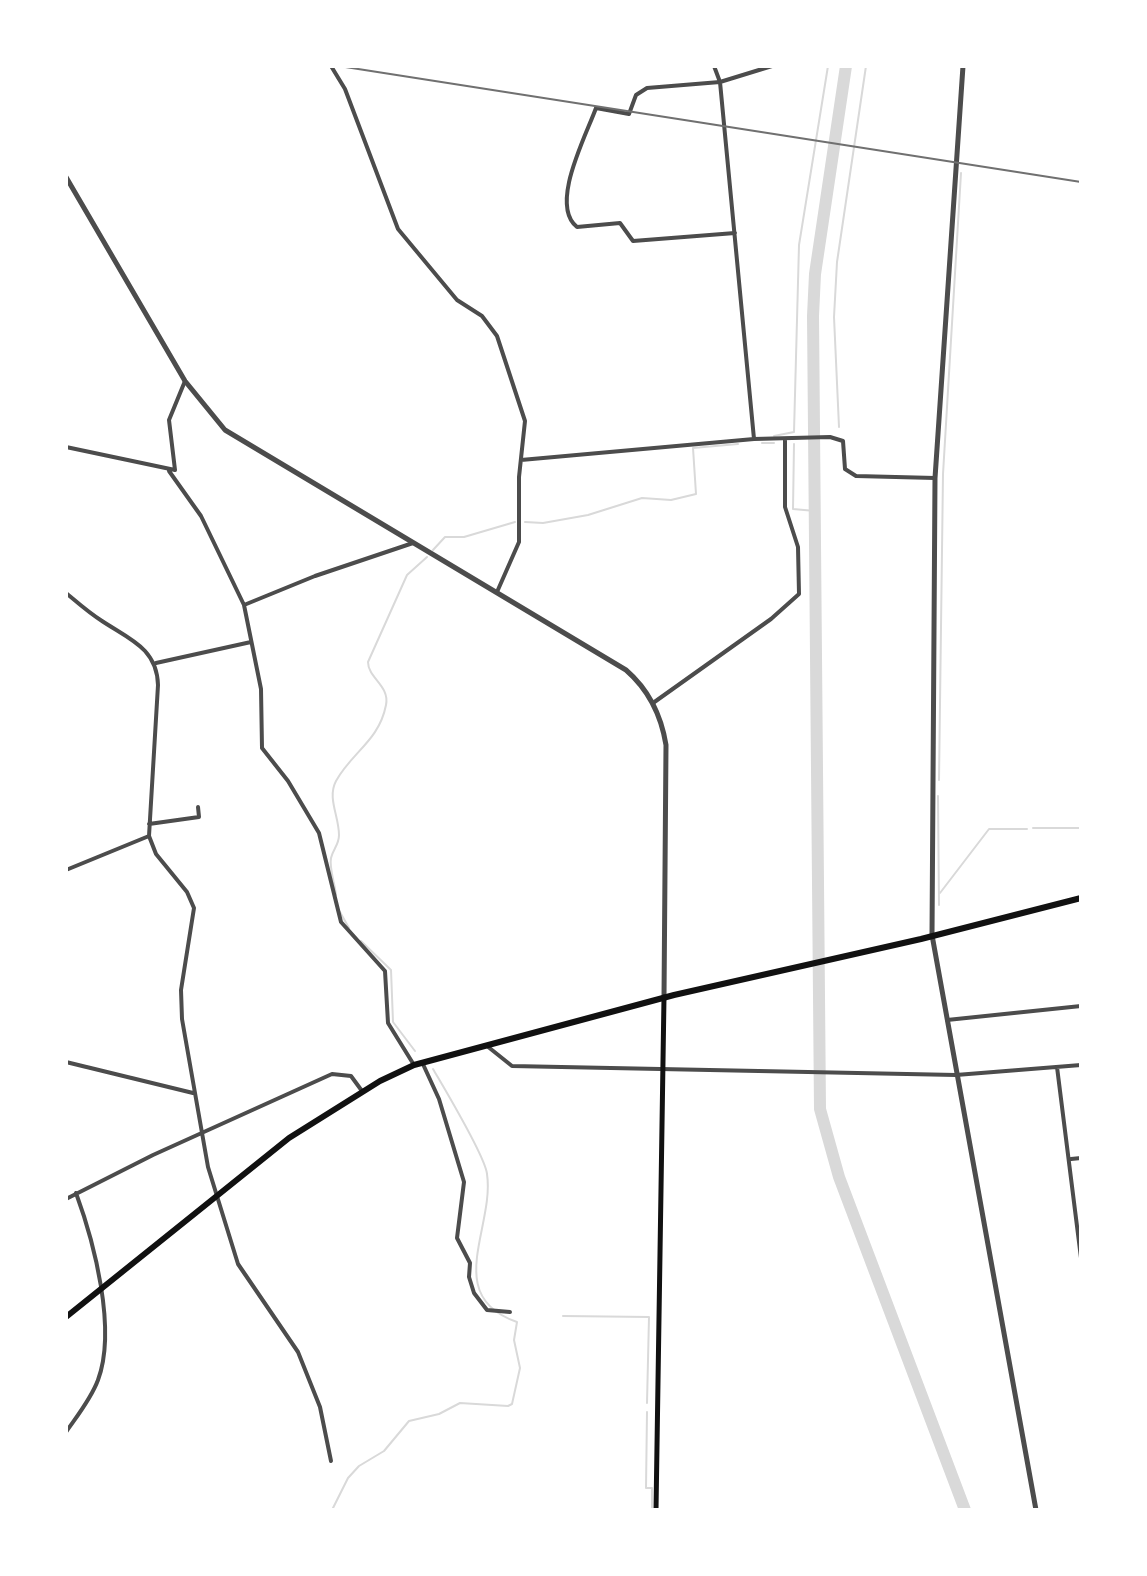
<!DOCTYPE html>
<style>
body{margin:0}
#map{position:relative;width:1147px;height:1576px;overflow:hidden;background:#fff;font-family:"Public Sans",sans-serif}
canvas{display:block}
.frame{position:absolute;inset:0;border:68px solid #fff;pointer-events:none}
</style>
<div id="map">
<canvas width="1147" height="1576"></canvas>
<div class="frame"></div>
</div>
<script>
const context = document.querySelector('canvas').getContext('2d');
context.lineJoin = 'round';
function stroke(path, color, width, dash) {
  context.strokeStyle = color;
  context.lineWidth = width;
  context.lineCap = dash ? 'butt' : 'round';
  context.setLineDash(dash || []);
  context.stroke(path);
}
stroke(new Path2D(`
 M839 427 834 317 837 262 866 66
 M774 436 794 432 799 245 828 66
 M762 443H774
 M794 444 793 509 815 511
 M525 522 543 523 588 515 642 498 671 500 696 494 693 448 738 444
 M433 550 445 537H464L515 522
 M939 780 943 474 961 173
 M938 796 939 905
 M1033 828H1081
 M940 893 989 829H1027
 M336 895C335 884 329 868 331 858 333 849 339 845 339 835 339 816 327 798 336 781 352 752 379 741 386 705 390 686 368 678 368 662L407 575 427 557
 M340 912 349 928
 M361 941 391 970 393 1022 415 1051
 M563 1316 649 1317 647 1403
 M647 1412 646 1488H652V1510
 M332 1510 348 1478 359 1466 384 1451 409 1421 439 1414 460 1403 508 1406 512 1404 520 1368 514 1340 517 1322C442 1296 495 1227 487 1174 485 1156 444 1088 433 1069`), '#d9d9d9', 2);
stroke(new Path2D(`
 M846 66 815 274 813 316 820 1109 839 1177 965 1510`), '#d9d9d9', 12);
stroke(new Path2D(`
 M331 66 345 89 398 229 457 300 482 316 497 336 525 421 519 477V542L497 592
 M714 66 720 82 754 439
 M735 233 633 241 620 223 577 227C549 205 586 136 596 108L629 114 636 95 647 88 720 82 772 66
 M66 447 175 470 169 420 185 381
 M521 460 754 439 830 437 843 441 845 469 856 476 935 478
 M169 471 201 516 244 605 261 689 262 748 288 781 319 833 341 922 385 971 388 1023 414 1065
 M66 593C78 603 89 613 102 621 129 639 157 648 158 685L149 836 156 854 187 892 194 908 181 990 182 1019 208 1167 238 1264 298 1352 320 1407 331 1461
 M244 605 315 576 413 543
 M156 663 251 642
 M653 703 771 619 799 594 798 547 785 507V439
 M149 824 199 817 198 807
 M66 870 149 836
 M947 1020 1081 1006
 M487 1046 512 1066 956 1075 1081 1065
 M66 1062 193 1093
 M422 1062 439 1099 464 1182 457 1238 470 1263 469 1277 474 1293 487 1310 510 1312
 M1057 1067 1081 1258
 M1071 1159 1081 1158
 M66 1199 153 1155 332 1074 351 1076 362 1091
 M66 1432C77 1416 91 1399 98 1380 117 1329 94 1242 76 1193`), '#4c4c4c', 4);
stroke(new Path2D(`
 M963 66 935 478 932 935 1036 1510
 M66 177 185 381 225 430 626 670C649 690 661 714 666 745L664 997`), '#4c4c4c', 5);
stroke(new Path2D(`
 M656 1510 664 997`), '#111', 5);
stroke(new Path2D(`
 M66 1317 289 1138 380 1081 414 1065 674 995 921 939 1081 898`), '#111', 6);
stroke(new Path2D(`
 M339 66 1081 182`), '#707070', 2);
</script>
